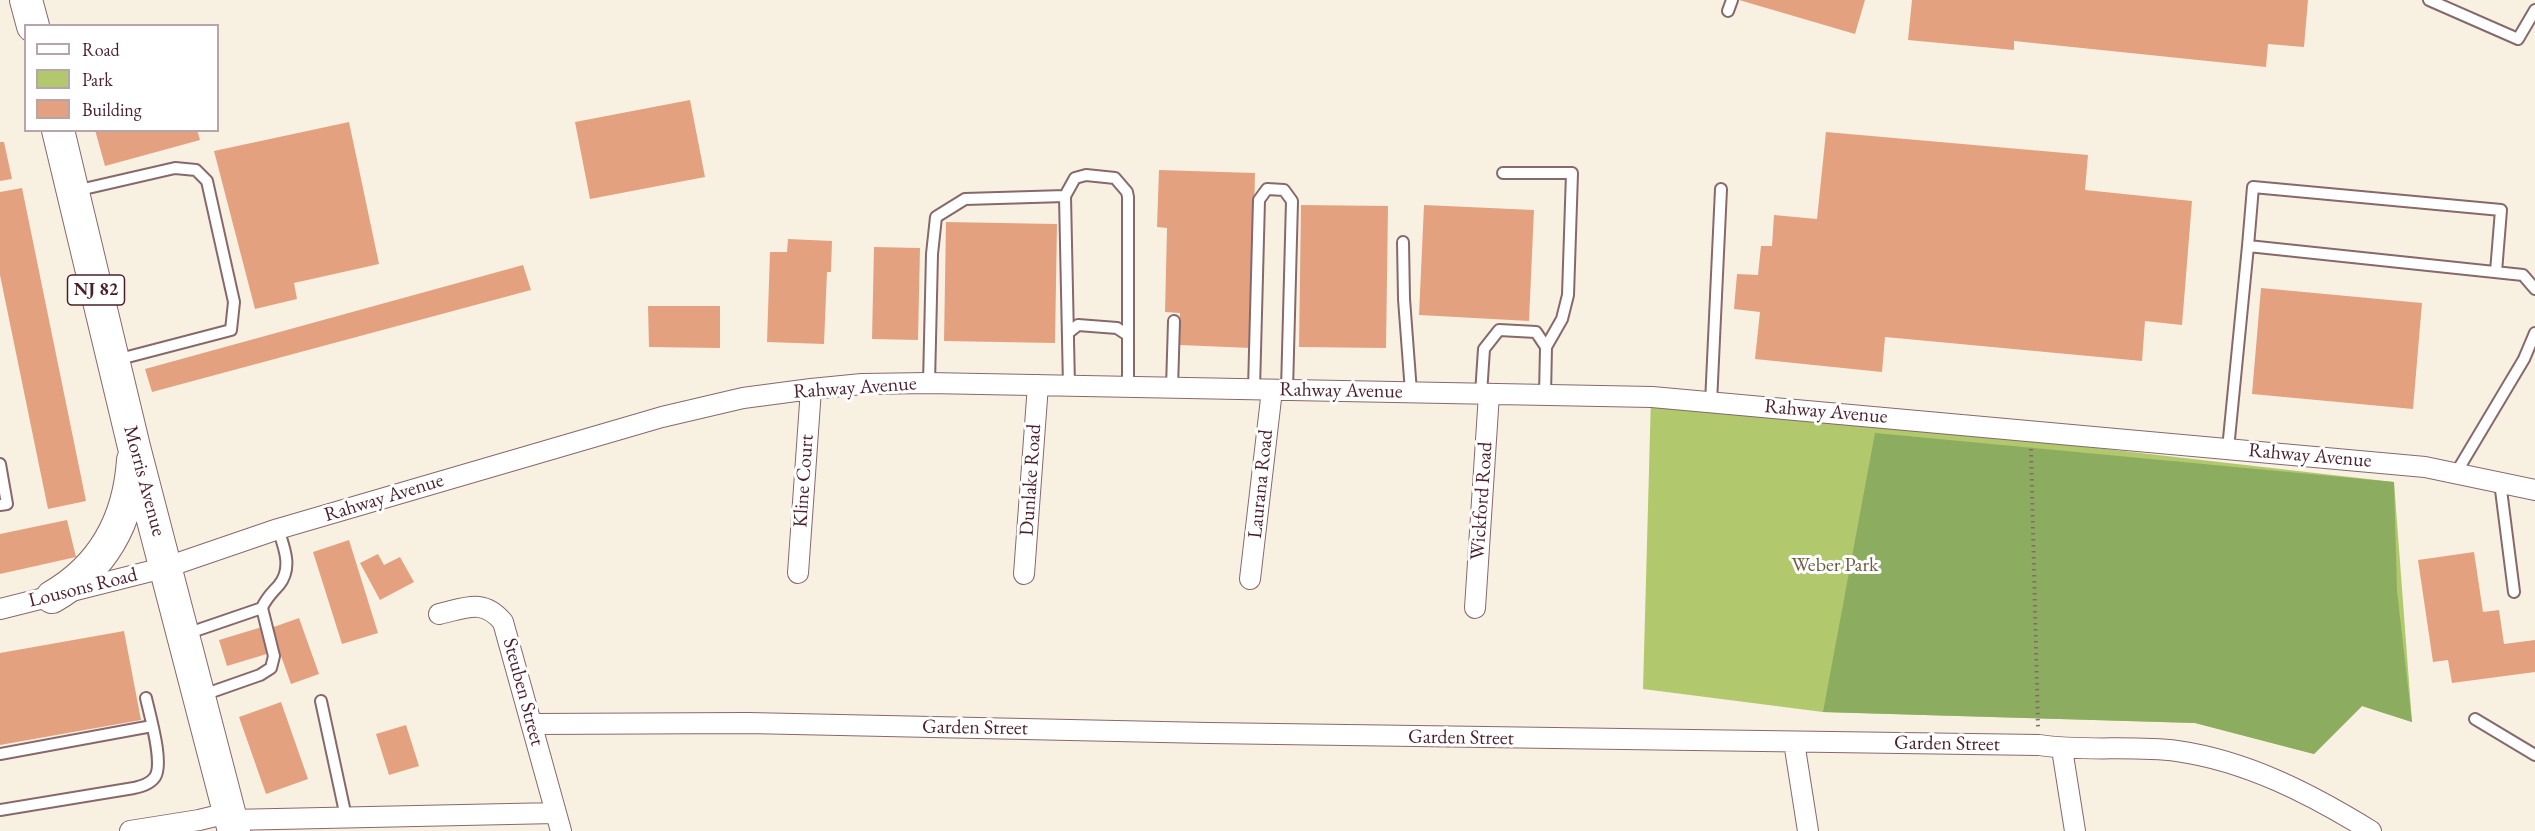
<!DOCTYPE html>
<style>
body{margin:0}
#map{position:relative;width:2535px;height:831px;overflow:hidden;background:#f8f1e2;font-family:"EB Garamond",serif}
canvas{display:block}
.legend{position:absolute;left:24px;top:24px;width:195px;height:108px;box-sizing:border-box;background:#fff;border:2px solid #b7a5aa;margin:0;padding:8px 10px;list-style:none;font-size:18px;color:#4a1f2b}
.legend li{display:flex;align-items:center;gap:12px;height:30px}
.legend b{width:30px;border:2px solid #b7a5aa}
</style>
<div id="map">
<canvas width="2535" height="831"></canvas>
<ul class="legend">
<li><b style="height:8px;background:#fff"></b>Road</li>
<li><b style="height:16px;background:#b1c86d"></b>Park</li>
<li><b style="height:16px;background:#e4a180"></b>Building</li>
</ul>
</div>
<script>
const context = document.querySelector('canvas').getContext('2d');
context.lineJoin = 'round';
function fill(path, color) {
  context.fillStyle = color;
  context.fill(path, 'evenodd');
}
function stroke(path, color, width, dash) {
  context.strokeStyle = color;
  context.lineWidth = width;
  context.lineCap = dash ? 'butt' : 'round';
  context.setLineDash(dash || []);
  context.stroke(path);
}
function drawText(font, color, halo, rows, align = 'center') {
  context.font = font + ' "EB Garamond",serif';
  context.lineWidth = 6;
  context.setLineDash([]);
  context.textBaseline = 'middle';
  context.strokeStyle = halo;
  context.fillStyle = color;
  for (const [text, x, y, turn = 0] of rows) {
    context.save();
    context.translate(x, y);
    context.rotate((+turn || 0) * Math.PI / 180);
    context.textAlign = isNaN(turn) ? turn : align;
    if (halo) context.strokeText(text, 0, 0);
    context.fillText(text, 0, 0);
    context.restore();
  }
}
fill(new Path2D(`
 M1651 397 2394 482 2412 722 2362 706 2314 754 2195 723 1823 712 1643 689Z`), '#b1c86d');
fill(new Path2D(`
 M1875 433 2394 482 2397 591 2412 722 2362 706 2314 754 2195 723 1823 712Z`), '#8cac60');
fill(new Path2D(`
 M1739 0H1865L1855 34Z
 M1912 0H2308L2304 47 2268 44 2266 67 2014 41V50L1908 40Z
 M690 100 705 177 590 199 575 122Z
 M349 122 379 264 294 283 297 299 255 309 214 151Z
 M95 130H197L200 140 105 166Z
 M1826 132 2088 155 2085 190 2192 201 2182 325 2145 321 2142 361 1885 337 1882 372 1755 359 1760 312 1734 309 1737 274 1758 275 1761 246H1772L1774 215 1817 219Z
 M0 142H4L12 179 0 181Z
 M1159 170 1255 173 1251 348 1179 345 1180 313 1165 312 1167 228 1157 227Z
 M22 188 86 501 48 509 0 275V192Z
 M1301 205 1388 206 1386 348 1299 347Z
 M1424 205 1534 210 1529 321 1419 315Z
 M946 222 1057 224 1055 343 944 341Z
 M788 239 832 241 831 272H827L824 344 767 342 770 252H787Z
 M874 247 920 248 918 340 872 339Z
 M523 265 531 290 152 392 145 369Z
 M2261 288 2422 303 2413 409 2252 394Z
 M648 306H720V348L649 347Z
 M67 520 76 557 0 574V534Z
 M349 540 378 633 342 644 313 552Z
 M2474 552 2483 612 2499 610 2504 644 2535 640V672L2452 683 2448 660 2433 662 2418 560Z
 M378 554 384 565 400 557 414 582 380 600 360 563Z
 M299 618 319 674 291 684 271 628Z
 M262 627 270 653 227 666 219 640Z
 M124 631 141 720 0 745V653Z
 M281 702 308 779 266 794 239 717Z
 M406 725 419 766 389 775 376 734Z`), '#e4a180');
const service = new Path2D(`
 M2429 0 2518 39 2535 10
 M1728 11 1732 0
 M1503 173H1572L1568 295 1562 319 1546 347
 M75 191 175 168 196 170 207 181 234 302 231 330 116 360
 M1403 242 1404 299 1411 392
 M2248 246 2253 187 2501 210 2496 272
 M1068 333 1078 325 1117 328 1126 334
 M929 383 932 254 936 217 965 199 1065 196
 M1069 386 1065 196 1075 178 1086 175 1115 178 1127 192 1128 197V387
 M1172 388 1174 321
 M1254 389 1259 200 1267 189 1284 190 1292 201 1287 390
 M1481 394 1484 349 1499 330 1536 332 1546 347 1545 395
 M1711 403 1721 189
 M2228 449 2248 246 2523 275 2535 289
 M0 464 7 504 0 505
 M2456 473 2524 359 2535 333
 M2500 482 2514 592
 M186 634 262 608
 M203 695 260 675 271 668 274 656 262 608C266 598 272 593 279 585 293 568 284 547 278 529
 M321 701 346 817
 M2475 719 2535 755
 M0 754 152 726
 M0 810 134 788C142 786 150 784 155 777 164 763 150 716 146 698`);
const minor = new Path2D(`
 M798 573 811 389
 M1024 574 1038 385
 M1250 579 1272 390
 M1475 608 1489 394
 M0 609 167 567 278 529 662 417 743 398 811 389 862 384 929 383 1652 397 2425 467 2535 490
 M439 614C466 608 483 598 503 622L561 831
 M533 724 748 723 1208 733 2039 745C2084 752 2131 745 2177 751 2247 761 2311 794 2371 831
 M1794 742 1808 831
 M2062 749 2075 831
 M230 820 556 813
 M130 831 199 820 228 813`);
const primary = new Path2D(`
 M26 0 33 26
 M58 130 134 447 234 831
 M52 597C104 567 129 520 133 460`);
stroke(service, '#87686b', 14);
stroke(minor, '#87686b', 22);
stroke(primary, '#87686b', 34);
stroke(new Path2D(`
 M2031 449 2038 727`), '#87686b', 4, [1.5, 4.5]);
stroke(service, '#fff', 10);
stroke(minor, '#fff', 20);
stroke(primary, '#fff', 32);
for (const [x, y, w] of [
 [96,290,57]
]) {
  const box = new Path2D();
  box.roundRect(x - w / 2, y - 15, w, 30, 4.5);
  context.fillStyle = '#fff';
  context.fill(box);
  stroke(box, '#4a1f2b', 1.5);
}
drawText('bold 18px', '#4a1f2b', null, [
 ["NJ 82",96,290]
]);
drawText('20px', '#4a1f2b', '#fff', [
 ["Rahway Avenue",855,388,-4],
 ["Rahway Avenue",1341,391,1],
 ["Rahway Avenue",1826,412,5],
 ["Rahway Avenue",2310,456,5],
 ["Dunlake Road",1031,480,-86],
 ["Morris Avenue",144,481,75],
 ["Kline Court",804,481,-86],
 ["Laurana Road",1261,484,-84],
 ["Rahway Avenue",384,498,-17],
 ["Wickford Road",1482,501,-86],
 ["Lousons Road",83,588,-14],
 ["Steuben Street",523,692,75],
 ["Garden Street",975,728,1],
 ["Garden Street",1461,738,1],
 ["Garden Street",1947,744,1]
]);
drawText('20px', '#6e5a42', '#fff', [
 ["Weber Park",1835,566]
]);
</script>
